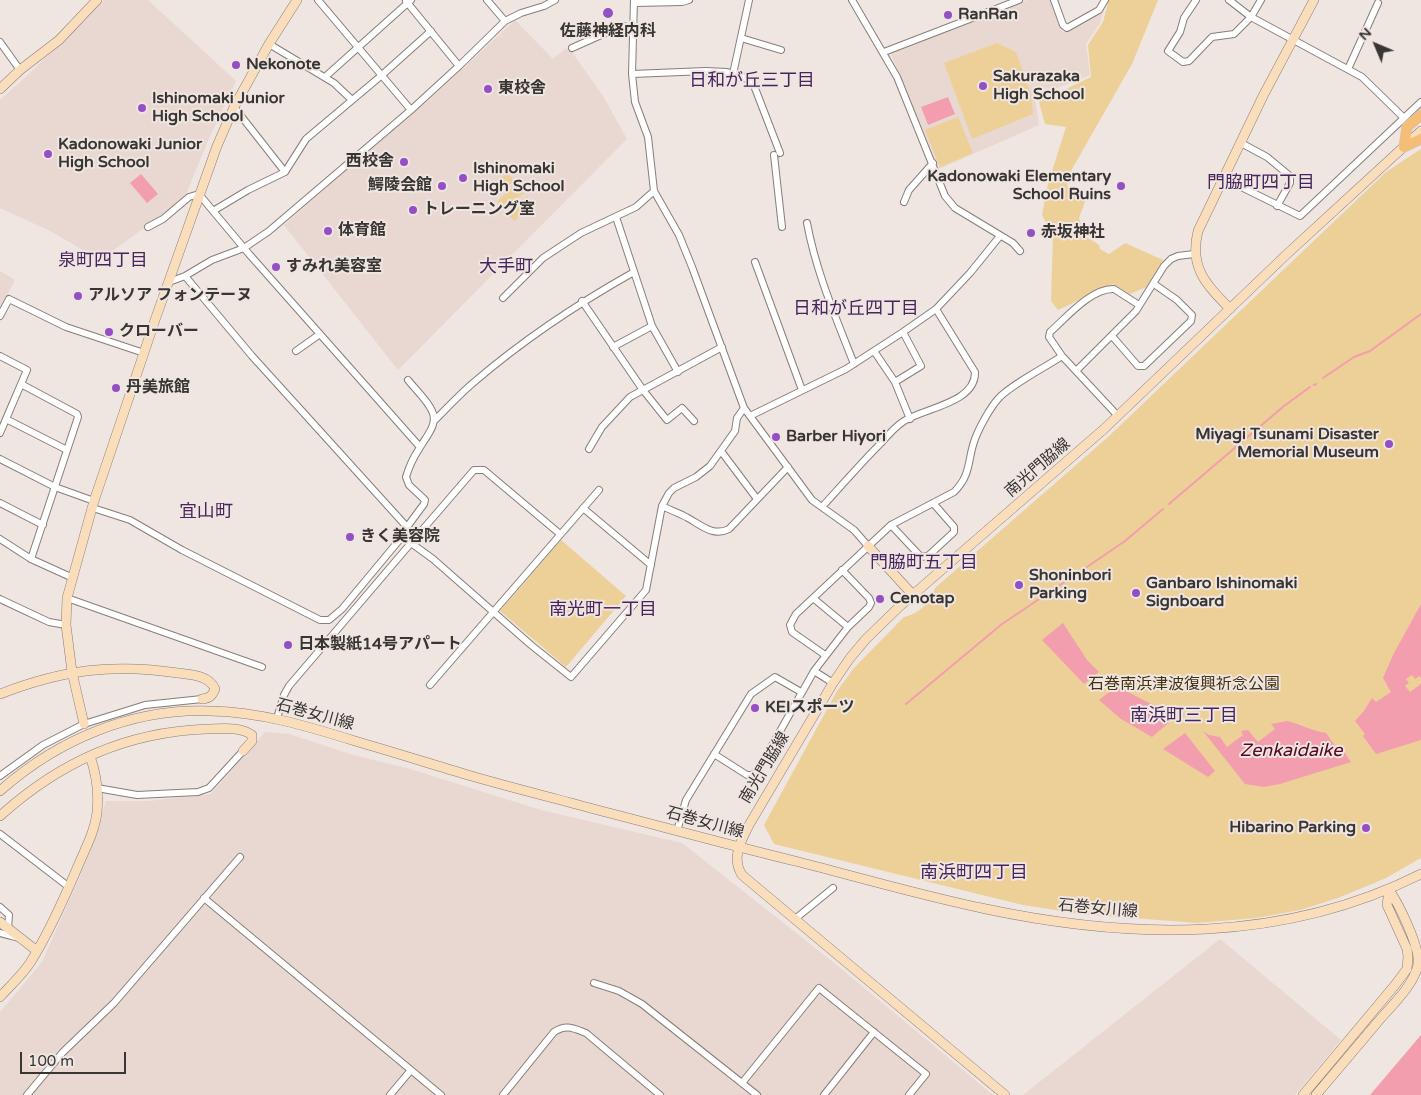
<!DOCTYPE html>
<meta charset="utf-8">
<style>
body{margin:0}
#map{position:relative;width:1421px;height:1095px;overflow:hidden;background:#efe5e1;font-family:"Varela Round",sans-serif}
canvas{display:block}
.north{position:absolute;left:1351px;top:20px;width:50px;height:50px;-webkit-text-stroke:4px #efe5e1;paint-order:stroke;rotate:315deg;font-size:14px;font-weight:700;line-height:20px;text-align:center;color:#383533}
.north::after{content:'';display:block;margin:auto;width:18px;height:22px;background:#383533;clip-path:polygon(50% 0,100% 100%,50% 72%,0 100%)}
.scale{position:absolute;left:20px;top:1052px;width:106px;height:22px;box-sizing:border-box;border:2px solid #383533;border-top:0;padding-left:6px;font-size:15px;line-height:18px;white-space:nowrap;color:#383533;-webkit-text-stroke:4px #efe5e1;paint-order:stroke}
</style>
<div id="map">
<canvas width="1421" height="1095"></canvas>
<div class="north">N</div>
<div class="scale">100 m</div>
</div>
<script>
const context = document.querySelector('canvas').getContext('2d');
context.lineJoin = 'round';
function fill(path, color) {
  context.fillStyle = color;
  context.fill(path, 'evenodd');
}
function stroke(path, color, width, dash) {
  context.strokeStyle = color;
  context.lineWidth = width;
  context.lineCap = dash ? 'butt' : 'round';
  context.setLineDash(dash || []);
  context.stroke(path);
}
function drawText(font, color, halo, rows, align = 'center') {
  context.font = font + ' "Varela Round","Noto Sans JP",sans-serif';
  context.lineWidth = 4;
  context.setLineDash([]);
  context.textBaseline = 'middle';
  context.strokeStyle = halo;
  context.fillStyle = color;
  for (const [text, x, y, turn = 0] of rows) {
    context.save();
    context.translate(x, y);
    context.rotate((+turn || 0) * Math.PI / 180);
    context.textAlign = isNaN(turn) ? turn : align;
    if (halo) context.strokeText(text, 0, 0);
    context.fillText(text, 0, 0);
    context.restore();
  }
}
fill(new Path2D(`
 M104 0H148L236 81 210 136 184 199 100 260 52 232 0 208V100L32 71Z
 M1027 0H1051L1063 33 1104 10 1100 23 1086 44 1090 75 1035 97 1039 125 939 169 890 52Z
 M515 20 553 59 565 49 569 48 603 96 627 139 398 370 284 225 413 111 425 104Z
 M0 271 15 280 0 309Z
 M265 732 289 734 350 754 410 769 541 810 682 843 833 962 993 1095H0V1012L42 962 80 876 106 801H148L211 794Z
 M1220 939 1341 1040 1295 1095H1023Z`), '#e9d8d1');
fill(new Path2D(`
 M1109 0H1158L1132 64 1072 169 1067 186 1086 199 1079 218 1085 236 1099 245 1100 249 1109 254 1125 243 1163 260 1146 287 1130 294 1113 284 1058 310 1051 301 1053 235 1042 215 1048 184 1066 127 1045 124 1039 102 1091 77 1088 45 1103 22Z
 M997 43 1016 52 1031 94 1033 114 972 139 944 63Z
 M958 117 973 153 940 167 925 130Z
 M1421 149V858L1386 878 1338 898 1300 910 1256 918 1197 923 1081 914 1023 905 774 844 764 825 837 691 854 668 904 617C919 614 931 602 935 588L1108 437 1386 172Z
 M507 173 514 181 494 198 487 190Z
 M517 184 524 193 504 209 497 201Z
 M527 196 534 205 514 221 507 213Z
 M561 540 626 596 566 667 500 611Z`), '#ecd098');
fill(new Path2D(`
 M948 97 955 114 928 125 921 107Z
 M141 174 158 194 147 203 130 183Z
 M1421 604V678L1419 676 1415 679 1412 675 1406 679 1409 683 1405 686 1410 692 1421 684V740L1376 754 1363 736 1365 734 1355 721 1364 711 1372 698 1376 702 1391 692 1383 678 1393 655Z
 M1063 623 1087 660 1099 672 1084 684 1042 640Z
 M1117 686 1145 701 1177 716 1152 737 1121 719 1099 700Z
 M1287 721C1300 724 1312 731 1326 733L1336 747 1340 746 1351 762 1280 784 1264 787 1245 784 1203 731 1209 735 1220 737 1227 747 1243 735 1241 731 1248 730 1258 742 1275 729 1271 724Z
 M1185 733 1215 771 1208 777 1163 749Z
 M1421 1035V1095H1370Z`), '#f39eae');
stroke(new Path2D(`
 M1323 378 1354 357 1370 351 1421 314
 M1314 385 1316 384
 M1169 504 1284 406 1310 387
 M1084 569 1125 541 1163 509
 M906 704 1002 624 1078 573`), '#f39eae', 2);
const street = new Path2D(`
 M318 0 411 110
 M487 0 505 21
 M634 0 632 74 635 102 648 137 654 191 679 235 692 267 744 408 812 500 854 530 868 546
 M852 0 897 77 945 196 955 208 1013 243 1020 251
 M1054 0 1063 25 1067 28 1099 10 1105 0
 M1196 0 1184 18 1180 32 1168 51 1183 62 1189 61 1212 37 1234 34 1251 17 1261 0
 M406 1 459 66
 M634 3 682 2 689 0
 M741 38 781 50
 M0 42 20 70
 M269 44 334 83 352 100
 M572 48 610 31V28L616 25 633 28
 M884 52 1019 0
 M1348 69 1378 3
 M632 74 706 71 726 72 740 75 753 83 780 153
 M733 74 749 0
 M325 77 411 0
 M234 107 285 172
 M1404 118 1421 102
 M1241 143 1267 157 1290 176V183L1277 206
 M774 155 782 227
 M1223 178 1300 216 1404 118 1362 77 1251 17 1229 0
 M904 202 909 190 933 163
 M213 211 249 254 420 447
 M616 217 652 326 678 372
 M807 223C816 272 836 318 854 364
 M148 227 163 219 189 197 199 194 213 211 248 190 285 172 306 139 382 75 431 31
 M755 262 802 390
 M185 276 252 356 407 527
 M169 282 185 276 212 260 244 248 269 231 411 110 459 66 505 21 521 13 544 6 555 0
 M503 298 543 258 581 233 636 207 654 191
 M582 301 643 390 667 420 682 408 694 421
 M0 316 9 299 66 327 144 353
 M1112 336 1138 366H1144L1191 321 1192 315 1177 300 1154 284
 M613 347 652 326
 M296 351 320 334
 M874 351 895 382 910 419
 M0 356 27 370 21 384
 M1076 371 1136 311 1164 266 1171 259 1178 256 1194 254
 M895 382 921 366 903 332
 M750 416 846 369 903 332 936 309 970 273 1000 236
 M1118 416 1062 356 1049 337 1050 332C1066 318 1091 288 1114 289L1139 305
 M6 419 67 450
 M435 420C447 408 460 394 473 383 523 340 577 304 634 272
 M0 433 21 384 77 414 78 417 31 559
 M589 449 602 427 630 397 722 347
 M721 451 757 499
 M0 459 55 487 94 501
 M0 503 43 525
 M662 506C670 510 679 513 688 518 701 525 713 537 729 529L788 467
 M822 507C842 485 861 463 882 442 888 435 896 426 904 421 924 408 976 403 975 372L936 309
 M93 508 130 520 182 550 320 620H329L342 609 406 532 407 527 424 504 425 500 409 485 406 477C409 467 413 458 419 449 425 438 439 424 432 411 428 401 415 389 408 380
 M583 508 651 565
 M891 525 921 557 928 556 954 532V527L933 503
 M560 534 484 470H474L411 543 433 559 531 645 571 677 646 590 662 506 669 493 674 488 696 477 710 466 735 431 737 418 744 408
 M0 539 31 559 73 578
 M67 598 262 667
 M813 598 848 627
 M0 599 49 622 66 625
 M825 655 792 632 790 625 796 614 891 525 954 492C972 474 967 460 975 439 979 428 990 408 998 399 1010 385 1046 367 1062 356
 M814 671 833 683
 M430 685 599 490
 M277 718 284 695 289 686 411 543
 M714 754 747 775H752L757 772 814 671 848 627 869 607 871 603 869 598 842 570
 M0 776 43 745 84 724 145 705 202 699
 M97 788 137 795 198 792 209 788 243 751
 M677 831 686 800 751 694 775 677 801 692
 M0 834 69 887
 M204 898 441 1095
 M0 907 9 915 8 928
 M795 919 833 888
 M0 933 19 938
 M594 983 619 991 642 1004 757 1095
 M742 1083 819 988 926 1074 909 1095
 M27 1095 63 1052 114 1003 240 857
 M390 1095 411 1070
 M503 1095 554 1032C566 1024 573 1028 586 1033L660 1095
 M824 1095 874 1032`);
const secondary = new Path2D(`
 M0 89 20 70 59 40 97 0
 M1230 309C1206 284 1189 268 1198 231L1263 96 1314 0
 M868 546 913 595
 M0 694C62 670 112 663 178 673 191 675 209 675 215 689 212 696 210 698 202 699
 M84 724 72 672 66 625 67 598 94 501 155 320 217 146 234 107 269 44 297 0
 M0 791C57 740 132 708 210 711 261 712 307 726 355 741 393 752 431 764 468 775 509 787 550 797 590 808 660 826 729 845 799 862 861 878 923 896 986 909 1133 940 1284 943 1421 874
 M0 816C60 762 126 732 207 729 221 729 240 726 252 735V741L243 751
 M0 922 37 951
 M0 997C10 986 22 975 30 963 49 933 64 899 78 866 85 849 95 831 97 812 99 793 96 773 90 756
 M1005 1095 742 875C731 858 741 841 749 825L833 683 850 658 866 639 900 606 1104 429 1287 254 1421 131
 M1303 1095 1395 985 1407 969 1408 957 1407 949 1387 905 1389 890
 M1316 1095C1336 1071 1356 1048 1376 1024 1390 1007 1413 987 1418 965 1421 949 1399 904 1389 890`);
const primary = new Path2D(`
 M1404 147 1407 127 1421 115
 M1404 147 1421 139`);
stroke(street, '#877e7a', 8);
stroke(secondary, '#877e7a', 10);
stroke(primary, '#c7c6c6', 11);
stroke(street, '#fff', 6);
stroke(secondary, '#fadebb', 9);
stroke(primary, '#f5be76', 10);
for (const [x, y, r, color] of [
 [608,13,6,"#944fc4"],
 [948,15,5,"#944fc4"],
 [236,65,5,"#944fc4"],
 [983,86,5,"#944fc4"],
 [488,89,5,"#944fc4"],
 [142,108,5,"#944fc4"],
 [48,154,5,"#944fc4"],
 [404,162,5,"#944fc4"],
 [463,178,5,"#944fc4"],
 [442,186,5,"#944fc4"],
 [1121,186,5,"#944fc4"],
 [413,210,5,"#944fc4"],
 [328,231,5,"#944fc4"],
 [1031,233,5,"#944fc4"],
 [276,267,5,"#944fc4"],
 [78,296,5,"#944fc4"],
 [109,332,5,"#944fc4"],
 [116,388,5,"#944fc4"],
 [776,437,5,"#944fc4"],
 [1389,444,5,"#944fc4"],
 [350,537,5,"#944fc4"],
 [1019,585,5,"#944fc4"],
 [1136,593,5,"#944fc4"],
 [880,599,5,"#944fc4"],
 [288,645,5,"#944fc4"],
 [755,708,5,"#944fc4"],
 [1366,828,5,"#944fc4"]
]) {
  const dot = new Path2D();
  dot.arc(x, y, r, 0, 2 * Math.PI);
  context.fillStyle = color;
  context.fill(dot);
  stroke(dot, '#efe5e1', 2);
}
drawText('bold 16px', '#383533', '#efe5e1', [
 ["RanRan",958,15],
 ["佐藤神経内科",608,32,"center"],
 ["Nekonote",246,65],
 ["Sakurazaka",993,77],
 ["High School",993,95],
 ["東校舎",498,89],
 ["Ishinomaki Junior",152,99],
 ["High School",152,117],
 ["Kadonowaki Junior",58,145],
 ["High School",58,163],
 ["西校舎",394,162,"right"],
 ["Ishinomaki",473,169],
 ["High School",473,187],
 ["Kadonowaki Elementary",1111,177,"right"],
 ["School Ruins",1111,195,"right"],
 ["鰐陵会館",432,186,"right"],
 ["トレーニング室",423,210],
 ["体育館",338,231],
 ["赤坂神社",1041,233],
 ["すみれ美容室",286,267],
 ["アルソア フォンテーヌ",88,296],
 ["クローバー",119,332],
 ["丹美旅館",126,388],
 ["Miyagi Tsunami Disaster",1379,435,"right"],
 ["Memorial Museum",1379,453,"right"],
 ["Barber Hiyori",786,437],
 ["きく美容院",360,537],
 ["Shoninbori",1029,576],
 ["Parking",1029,594],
 ["Ganbaro Ishinomaki",1146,584],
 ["Signboard",1146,602],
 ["Cenotap",890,599],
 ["日本製紙14号アパート",298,645],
 ["KEIスポーツ",765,708],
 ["Hibarino Parking",1356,828,"right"]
], 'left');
drawText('16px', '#383533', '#efe5e1', [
 ["南光門脇線",1038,468,-41],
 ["石巻女川線",315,715,15],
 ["南光門脇線",765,768,-59],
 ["石巻女川線",705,823,15],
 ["石巻女川線",1098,909,5]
]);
drawText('16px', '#433312', '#efe5e1', [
 ["石巻南浜津波復興祈念公園",1184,685]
]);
drawText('18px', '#46255d', '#efe5e1', [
 ["日和が丘三丁目",752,81],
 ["門脇町四丁目",1261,183],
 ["泉町四丁目",103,261],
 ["大手町",506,267],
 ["日和が丘四丁目",856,309],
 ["宜山町",206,512],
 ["門脇町五丁目",924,563],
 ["南光町一丁目",603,610],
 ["南浜町三丁目",1184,716],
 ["南浜町四丁目",974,873]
]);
drawText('italic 18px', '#540823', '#efe5e1', [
 ["Zenkaidaike",1291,751]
]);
</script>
